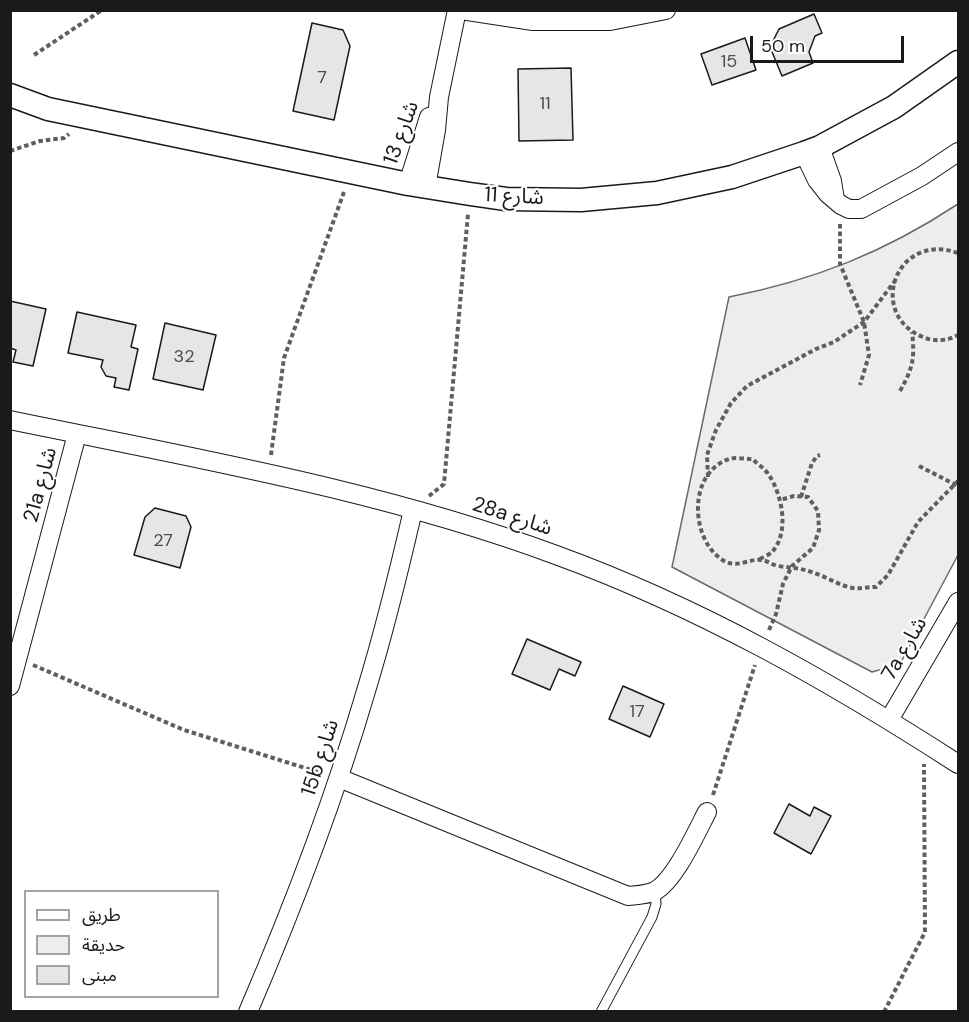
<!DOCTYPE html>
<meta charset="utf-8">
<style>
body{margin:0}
#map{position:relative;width:969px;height:1022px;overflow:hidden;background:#fff;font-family:"DM Sans","Noto Sans Arabic",sans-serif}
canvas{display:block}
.frame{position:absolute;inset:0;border:12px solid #1a1a1a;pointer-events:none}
.legend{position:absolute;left:24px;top:890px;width:195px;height:108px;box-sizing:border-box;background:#fff;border:2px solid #a3a3a3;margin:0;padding:8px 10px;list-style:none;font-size:18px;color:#1a1a1a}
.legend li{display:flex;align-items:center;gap:12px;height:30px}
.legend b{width:30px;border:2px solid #a3a3a3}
.scale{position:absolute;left:750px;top:36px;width:154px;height:27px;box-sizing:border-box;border:3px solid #1a1a1a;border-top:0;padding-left:8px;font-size:18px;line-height:21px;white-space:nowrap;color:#1a1a1a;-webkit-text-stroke:4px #fff;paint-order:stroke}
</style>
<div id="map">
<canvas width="969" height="1022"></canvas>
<div class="frame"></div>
<ul class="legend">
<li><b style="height:8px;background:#fff"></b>طريق</li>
<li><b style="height:16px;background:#ededed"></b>حديقة</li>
<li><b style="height:16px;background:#e6e6e6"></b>مبنى</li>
</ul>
<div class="scale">50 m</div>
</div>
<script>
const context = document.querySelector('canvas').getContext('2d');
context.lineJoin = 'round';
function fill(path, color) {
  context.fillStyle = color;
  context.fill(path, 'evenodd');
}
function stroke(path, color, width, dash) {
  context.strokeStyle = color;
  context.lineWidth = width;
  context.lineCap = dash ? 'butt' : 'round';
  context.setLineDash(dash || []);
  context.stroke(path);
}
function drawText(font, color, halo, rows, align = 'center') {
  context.font = font + ' "DM Sans","Noto Sans Arabic",sans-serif';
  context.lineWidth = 4.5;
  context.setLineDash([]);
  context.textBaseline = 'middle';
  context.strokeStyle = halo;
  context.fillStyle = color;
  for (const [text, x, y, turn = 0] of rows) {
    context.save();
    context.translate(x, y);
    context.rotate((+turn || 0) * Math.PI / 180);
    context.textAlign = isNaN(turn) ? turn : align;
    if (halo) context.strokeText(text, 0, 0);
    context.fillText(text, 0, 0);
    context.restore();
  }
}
const green = new Path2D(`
 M958 204V555L900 664 872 672 672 567 729 297C815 280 885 252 958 204Z`);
fill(green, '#ededed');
stroke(green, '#6a6a6a', 1.5);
const building = new Path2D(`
 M814 14 822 33 815 36 809 52 813 63 782 76 770 47 779 29Z
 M312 23 343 30 350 46 334 120 293 111Z
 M745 38 756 70 712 85 701 54Z
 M571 68 573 140 519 141 518 69Z
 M10 301 46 309 33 366 13 362 16 350 10 348Z
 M77 312 136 325 131 347 138 349 129 390 114 387 116 378 106 376 101 367 103 360 68 353Z
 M165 323 216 335 203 390 153 379Z
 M155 508 186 516 191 527 180 568 134 555 145 517Z
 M527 639 581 662 575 676 559 669 550 690 512 674Z
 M623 686 664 704 650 737 609 719Z
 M789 804 810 816 814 807 831 816 811 854 774 833Z`);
fill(building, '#e6e6e6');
stroke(building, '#1a1a1a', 1.5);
const service = new Path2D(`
 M601 1012 652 917 656 904 655 891`);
const minor = new Path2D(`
 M461 10 533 21H610L666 10
 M820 147 832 181 835 200
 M804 153 817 180 828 194 841 205 849 209H861L922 176 958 152
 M408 184 429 117
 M426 187 436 130 439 97 457 10
 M10 420C193 458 380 490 556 555 699 607 831 682 958 764
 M10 686 77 434
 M889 720 958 602
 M339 778 628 896C637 895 647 895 655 891 675 880 696 833 707 812
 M248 1012C293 907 334 800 366 691 384 632 399 571 413 510`);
const tertiary = new Path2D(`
 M10 95 48 109 408 184 470 194 506 199 581 200 657 193 732 177 804 153 820 147 894 107 958 62`);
stroke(service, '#1a1a1a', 11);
stroke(minor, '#1a1a1a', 20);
stroke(tertiary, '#1a1a1a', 25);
stroke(new Path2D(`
 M34 55 102 10
 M10 151 40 141 64 138 69 134
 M840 224V264L864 322 869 355 860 385
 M958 253C896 231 866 314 923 337 934 342 948 341 958 335
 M900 391C913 368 915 358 912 332
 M271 455 284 358 344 192
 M919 466 958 486
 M708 477 707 455 716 430 731 403 747 386 816 349 834 342 864 322 894 282
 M429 496 444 484 468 214
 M801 497 812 463 817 456 820 455
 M760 559C763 557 769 555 772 552 790 532 782 495 769 475 765 469 758 464 752 459 745 459 735 457 729 459 688 473 690 537 721 559 736 570 750 558 761 560 767 560 772 565 778 566 791 568 802 568 814 573 827 577 840 586 853 588 860 589 868 587 876 587L888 575 918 522 958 481
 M769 630 776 614 783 584 792 566 813 548 819 530 818 511 808 497 794 496 780 500
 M33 665 184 730 321 773
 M713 795 755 665
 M884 1012 925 932 924 764`), '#5f5f5f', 4, [4.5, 3]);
stroke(service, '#fff', 9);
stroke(minor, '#fff', 18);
stroke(tertiary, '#fff', 22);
drawText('18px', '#4d4d4d', null, [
 ["15",729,62],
 ["7",322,78],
 ["11",545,104],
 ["32",184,357],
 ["27",163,541],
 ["17",637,712]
]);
drawText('21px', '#1a1a1a', '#fff', [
 ["شارع 13",402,133,-70],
 ["شارع 11",514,197,3],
 ["21a شارع",41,485,-75],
 ["28a شارع",512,517,18],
 ["7a شارع",905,649,-60],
 ["15b شارع",321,758,-72]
]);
</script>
